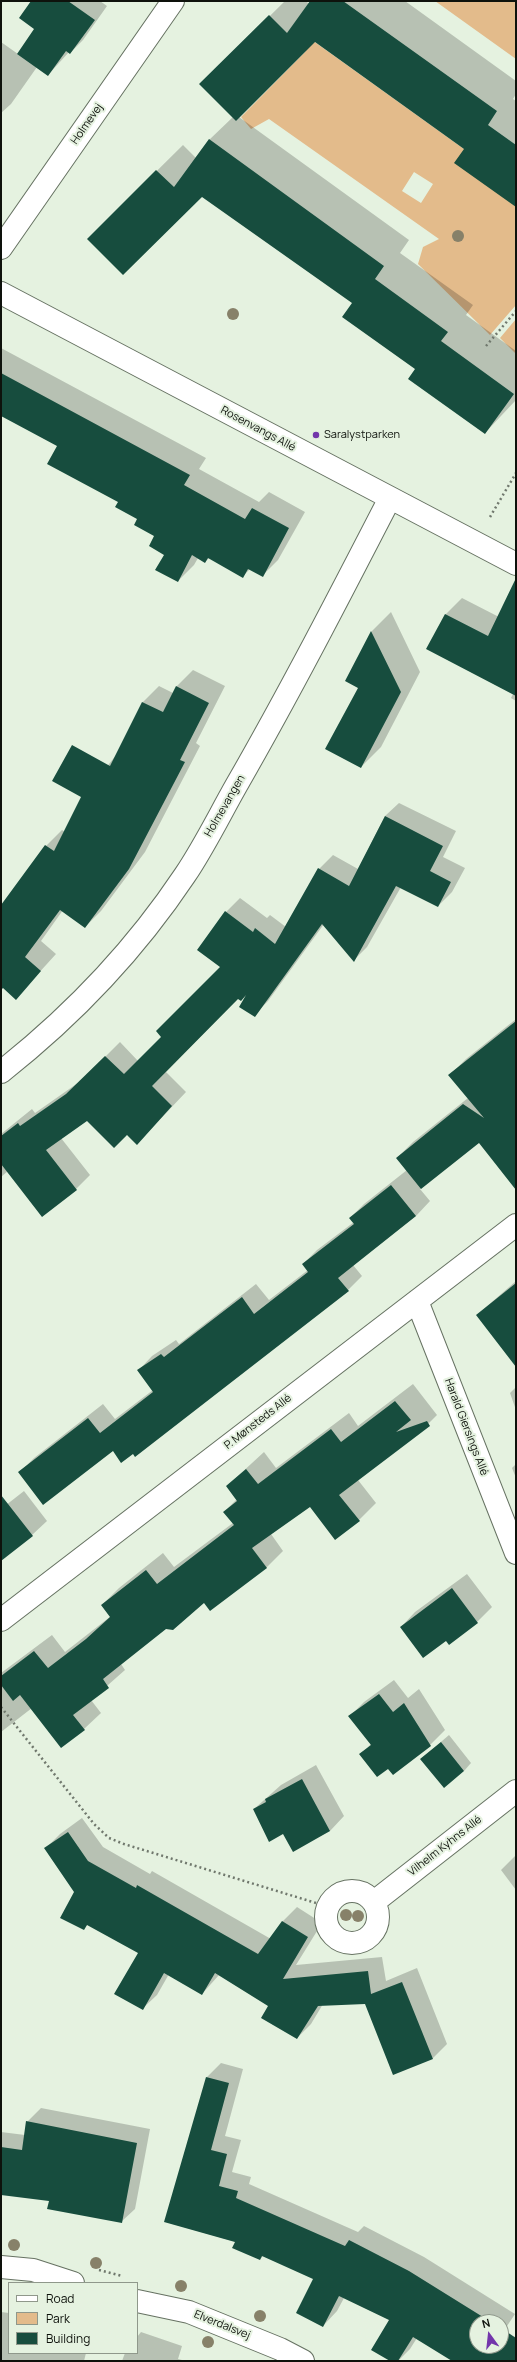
<!DOCTYPE html>
<meta charset="utf-8">
<style>
body{margin:0}
#map{position:relative;width:517px;height:2362px;overflow:hidden;background:#e5f2e0;font-family:Manrope,sans-serif}
canvas{display:block}
.frame{position:absolute;inset:0;border:2px solid #0e120c;pointer-events:none}
.legend{position:absolute;left:8px;top:2282px;width:130px;height:72px;box-sizing:border-box;background:#e5f2e0;border:1px solid #8f988b;margin:0;padding:5px 7px;list-style:none;font-size:12px;color:#0e120c}
.legend li{display:flex;align-items:center;gap:8px;height:20px}
.legend b{width:20px;border:1px solid #8f988b}
.north{position:absolute;left:469px;top:2314px;width:40px;height:40px;box-sizing:border-box;background:#e5f2e0;border:1px solid #8f988b;border-radius:50%;rotate:345deg;font-size:11px;font-weight:700;line-height:16px;text-align:center;color:#0e120c}
.north::after{content:'';display:block;margin:auto;width:14px;height:18px;background:#7336ab;clip-path:polygon(50% 0,100% 100%,50% 72%,0 100%)}
</style>
<div id="map">
<canvas width="517" height="2362"></canvas>
<div class="frame"></div>
<ul class="legend">
<li><b style="height:5px;background:#fff"></b>Road</li>
<li><b style="height:11px;background:#e3bb8b"></b>Park</li>
<li><b style="height:11px;background:#174d3e"></b>Building</li>
</ul>
<div class="north">N</div>
</div>
<script>
const context = document.querySelector('canvas').getContext('2d');
context.lineJoin = 'round';
function fill(path, color) {
  context.fillStyle = color;
  context.fill(path, 'evenodd');
}
function stroke(path, color, width, dash) {
  context.strokeStyle = color;
  context.lineWidth = width;
  context.lineCap = dash ? 'butt' : 'round';
  context.setLineDash(dash || []);
  context.stroke(path);
}
function drawText(font, color, halo, rows, align = 'center') {
  context.font = font + ' Manrope,sans-serif';
  context.lineWidth = 4;
  context.setLineDash([]);
  context.textBaseline = 'middle';
  context.strokeStyle = halo;
  context.fillStyle = color;
  for (const [text, x, y, turn = 0] of rows) {
    context.save();
    context.translate(x, y);
    context.rotate((+turn || 0) * Math.PI / 180);
    context.textAlign = isNaN(turn) ? turn : align;
    if (halo) context.strokeText(text, 0, 0);
    context.fillText(text, 0, 0);
    context.restore();
  }
}
fill(new Path2D(`
 M435 1H516V59Z
 M312 40 464 149 516 207V305L490 335 418 264 423 247 439 239 269 119 251 129 241 117 305 52ZM414 172 433 184 421 203 402 191Z
 M516 319V354L500 338Z`), '#e3bb8b');
fill(new Path2D(`
 M32 1H100L107 6 83 40 70 53 69 52 48 75 37 67 11 104 1 113V42L18 54 36 29Z
 M285 1H306L309 4 311 1H405L516 81V94L513 99 516 101V205L466 149 315 41 239 117 409 240 400 253 473 305 466 315 516 351V400L485 433 416 369 353 303 202 195 88 239 183 145 196 158 209 140 233 117 201 84Z
 M1 348 206 458 199 469 259 502 269 492 305 512 278 560 262 576 250 569 243 576 209 558 205 562 198 558 194 565 178 581 156 536 139 519 58 446 3 416 1 417Z
 M516 586V701L511 698 513 694 428 649 446 614 462 598 499 617Z
 M391 612 420 672 381 747 361 767 359 688 346 681 372 631Z
 M193 670 225 686 196 743 200 746 145 852 101 911 85 927 63 910 41 941 56 954 16 998 1 985V907L46 846 62 830 65 832 81 799 117 754 143 702 159 686 173 693 177 686Z
 M399 803 456 831 443 857 465 868 452 892 438 906 401 887 367 947 354 960 324 924 268 1001 254 1015 247 994 241 1000 238 998 166 1072 186 1092 150 1130 127 1133 87 1120 61 1138 90 1175 76 1189 8 1171 1 1177V1134L32 1109 35 1113 82 1080 120 1042 138 1061 162 1037 221 967 226 912 240 898 267 918 270 915 286 927 319 869 333 855 358 869 385 816Z
 M516 1019V1138L479 1141 420 1189 430 1201 416 1216 353 1265 362 1276 348 1290 133 1452 113 1450 20 1472 34 1458 103 1404 115 1419 153 1390 138 1371 152 1356 176 1340 179 1344 256 1284 269 1300 308 1270 303 1264 317 1250 354 1222 350 1218 364 1204 407 1170 397 1158 413 1142 468 1098 450 1075 466 1059Z
 M516 1281V1338L477 1315Z
 M413 1384 437 1415 420 1432 358 1480 376 1503 359 1520 310 1506 271 1534 283 1551 266 1568 204 1601 166 1628 121 1664 125 1670 91 1700 101 1713 84 1729 32 1708 1 1732V1673L52 1635 65 1652 111 1616 102 1605 119 1588 163 1553 174 1567 233 1523 224 1512 237 1499 227 1486 264 1452 276 1468 349 1413 358 1426Z
 M516 1387V1410L510 1393Z
 M516 1464V1478L512 1468Z
 M24 1491 47 1521 32 1535 1 1559V1509Z
 M467 1574 492 1607 477 1622 449 1643 446 1639 401 1627 415 1612Z
 M394 1680 408 1698 419 1689 445 1730 430 1745 388 1768 361 1754 371 1744 350 1716 364 1702Z
 M449 1735 471 1763 464 1771 421 1759Z
 M316 1765 344 1816 330 1831 293 1850 283 1832 254 1809 281 1785Z
 M82 1818 103 1847 150 1874 152 1871 271 1939 282 1922 297 1907 322 1923 296 1965 382 1957 386 1981 417 1968 447 2044 433 2058 365 2003 323 2004 311 2024 297 2038 269 2006 219 1975 202 1994 169 1974 157 1995 142 2009 140 1953 88 1924 83 1929 75 1892 46 1848 60 1834Z
 M516 1855V1890L501 1870Z
 M221 2063 243 2069 225 2136 241 2140 232 2172 251 2177 249 2184 358 2232 364 2226 424 2257 515 2314 501 2335V2322H477V2346H501V2343L516 2336V2361H454L417 2338 410 2349 398 2361H392L390 2320 344 2298 337 2311 323 2326 314 2278 263 2256 260 2259 236 2242 166 2222 207 2077Z
 M41 2108 150 2129 135 2209 121 2222 50 2200 1 2194V2132L25 2135 27 2122Z
 M1 2312 9 2313V2353H86L84 2361H1Z
 M141 2332 182 2346 178 2359 186 2361H122L125 2353H137V2337Z`), '#0003');
fill(new Path2D(`
 M31 1H68L95 20 70 54 66 51 48 76 17 54 34 29 19 18Z
 M310 1H343L497 111 488 125 516 145V207L454 163 464 149 315 42 236 121 199 84 269 15 287 33Z
 M209 139 384 266 375 279 448 332 441 341 514 394 485 434 408 379 415 369 342 317 352 303 202 197 123 275 87 239 156 170 174 187Z
 M1 373 190 475 184 485 245 519 252 508 289 528 263 577 248 569 243 578 208 558 205 563 192 555 178 582 155 570 164 555 149 546 154 536 134 525 137 519 115 507 118 502 47 464 57 446 1 416Z
 M516 578V696L426 649 445 614 488 636Z
 M371 631 401 692 361 768 325 749 358 688 345 681Z
 M176 686 209 703 180 760 185 762 129 869 85 928 60 910 25 957 41 971 16 1000 3 988 1 990V905L45 845 54 851 81 797 52 781 72 745 110 766 142 702 163 712Z
 M385 816 443 846 430 871 451 882 438 907 396 886 354 962 322 924 255 1017 239 1007 246 995 241 1001 238 999 152 1086 172 1106 137 1145 127 1135 114 1148 87 1121 46 1150 77 1190 42 1217 1 1164V1136L18 1123 20 1126 66 1094 105 1056 124 1074 161 1037 156 1031 220 967 197 950 225 911 253 932 255 928 275 944 318 868 349 886Z
 M516 1021V1190L479 1143 421 1189 396 1158 463 1104 484 1118 448 1075Z
 M391 1185 416 1216 338 1278 349 1291 135 1457 133 1454 121 1463 113 1451 43 1505 18 1472 88 1418 100 1433 153 1392 137 1370 161 1354 164 1357 242 1297 254 1314 308 1272 302 1264 354 1224 349 1218Z
 M516 1283V1367L476 1315Z
 M395 1401 411 1420 396 1432 427 1421 430 1426 339 1495 360 1521 335 1540 310 1507 252 1548 267 1568 210 1611 204 1603 173 1630 166 1629 103 1679 109 1688 73 1715 85 1730 61 1748 20 1695 13 1701 1 1685V1676L34 1651 48 1668 86 1639 110 1617 101 1605 146 1570 157 1584 234 1525 223 1512 237 1501 226 1486 246 1469 258 1484 331 1429 341 1442Z
 M1 1495 33 1536 1 1561Z
 M452 1588 478 1623 449 1645 446 1641 423 1658 400 1627Z
 M379 1694 393 1712 404 1703 431 1746 393 1775 388 1769 377 1777 359 1754 371 1745 348 1716Z
 M441 1742 464 1771 444 1788 420 1759Z
 M302 1779 330 1831 293 1852 283 1834 269 1842 253 1809 266 1802 265 1799Z
 M68 1832 88 1861 136 1888 137 1885 258 1954 282 1921 308 1937 283 1979 368 1971 371 1994 402 1982 433 2059 393 2075 365 2004 318 2006 297 2039 261 2018 268 2006 215 1973 202 1995 164 1973 143 2010 114 1994 138 1953 87 1925 84 1930 60 1918 74 1892 44 1848Z
 M206 2077 229 2083 211 2150 227 2154 219 2186 238 2191 236 2198 345 2246 349 2240 409 2271 491 2322H477V2346H501V2328L516 2338V2361H452L413 2337 398 2361H390L371 2350 389 2320 339 2296 323 2327 296 2313 313 2279 262 2256 260 2260 232 2248 235 2242 164 2222Z
 M26 2121 137 2143 122 2223 47 2209 49 2201 1 2195V2147L22 2150Z`), '#174d3e');
const minor = new Path2D(`
 M1 248 173 1
 M1 293 516 564
 M1 1072C72 1016 135 950 185 875 204 847 219 816 236 786 290 692 340 595 390 498
 M417 1301 516 1553
 M1 1620 516 1225
 M326 1917a26 26 0 1 1 52 0a26 26 0 1 1-52 0Z
 M374 1902 516 1791
 M1 2267 33 2270 73 2283
 M137 2301 189 2312 280 2349 303 2361`);
stroke(minor, '#667262', 24);
stroke(new Path2D(`
 M486 346 516 311
 M490 517 516 473
 M1 1707 94 1824 109 1838 124 1844 329 1907
 M99 2270 122 2276`), '#70786d', 2.5, [2, 3]);
stroke(minor, '#fff', 22);
context.fillStyle = '#878169';
for (const [x, y] of [
 [458,236],
 [233,314],
 [346,1915],
 [358,1916],
 [14,2245],
 [96,2263],
 [181,2286],
 [260,2316],
 [208,2342]
]) {
  context.beginPath();
  context.arc(x, y, 6, 0, 2 * Math.PI);
  context.fill();
}
for (const [x, y, r, color] of [
 [316,435,4,"#7336ab"]
]) {
  const dot = new Path2D();
  dot.arc(x, y, r, 0, 2 * Math.PI);
  context.fillStyle = color;
  context.fill(dot);
  stroke(dot, '#e5f2e0', 1.5);
}
drawText('11px', '#0e120c', '#e5f2e0', [
 ["Holmevej",87,124,-55],
 ["Rosenvangs Allé",258,429,28],
 ["Holmevangen",225,806,-60],
 ["P. Mønsteds Allé",258,1422,-38],
 ["Harald Giersings Allé",466,1427,69],
 ["Vilhelm Kyhns Allé",445,1846,-38],
 ["Elverdalsvej",222,2325,22]
]);
drawText('11px', '#0e120c', '#e5f2e0', [
 ["Saralystparken",324,435]
], 'left');
</script>
